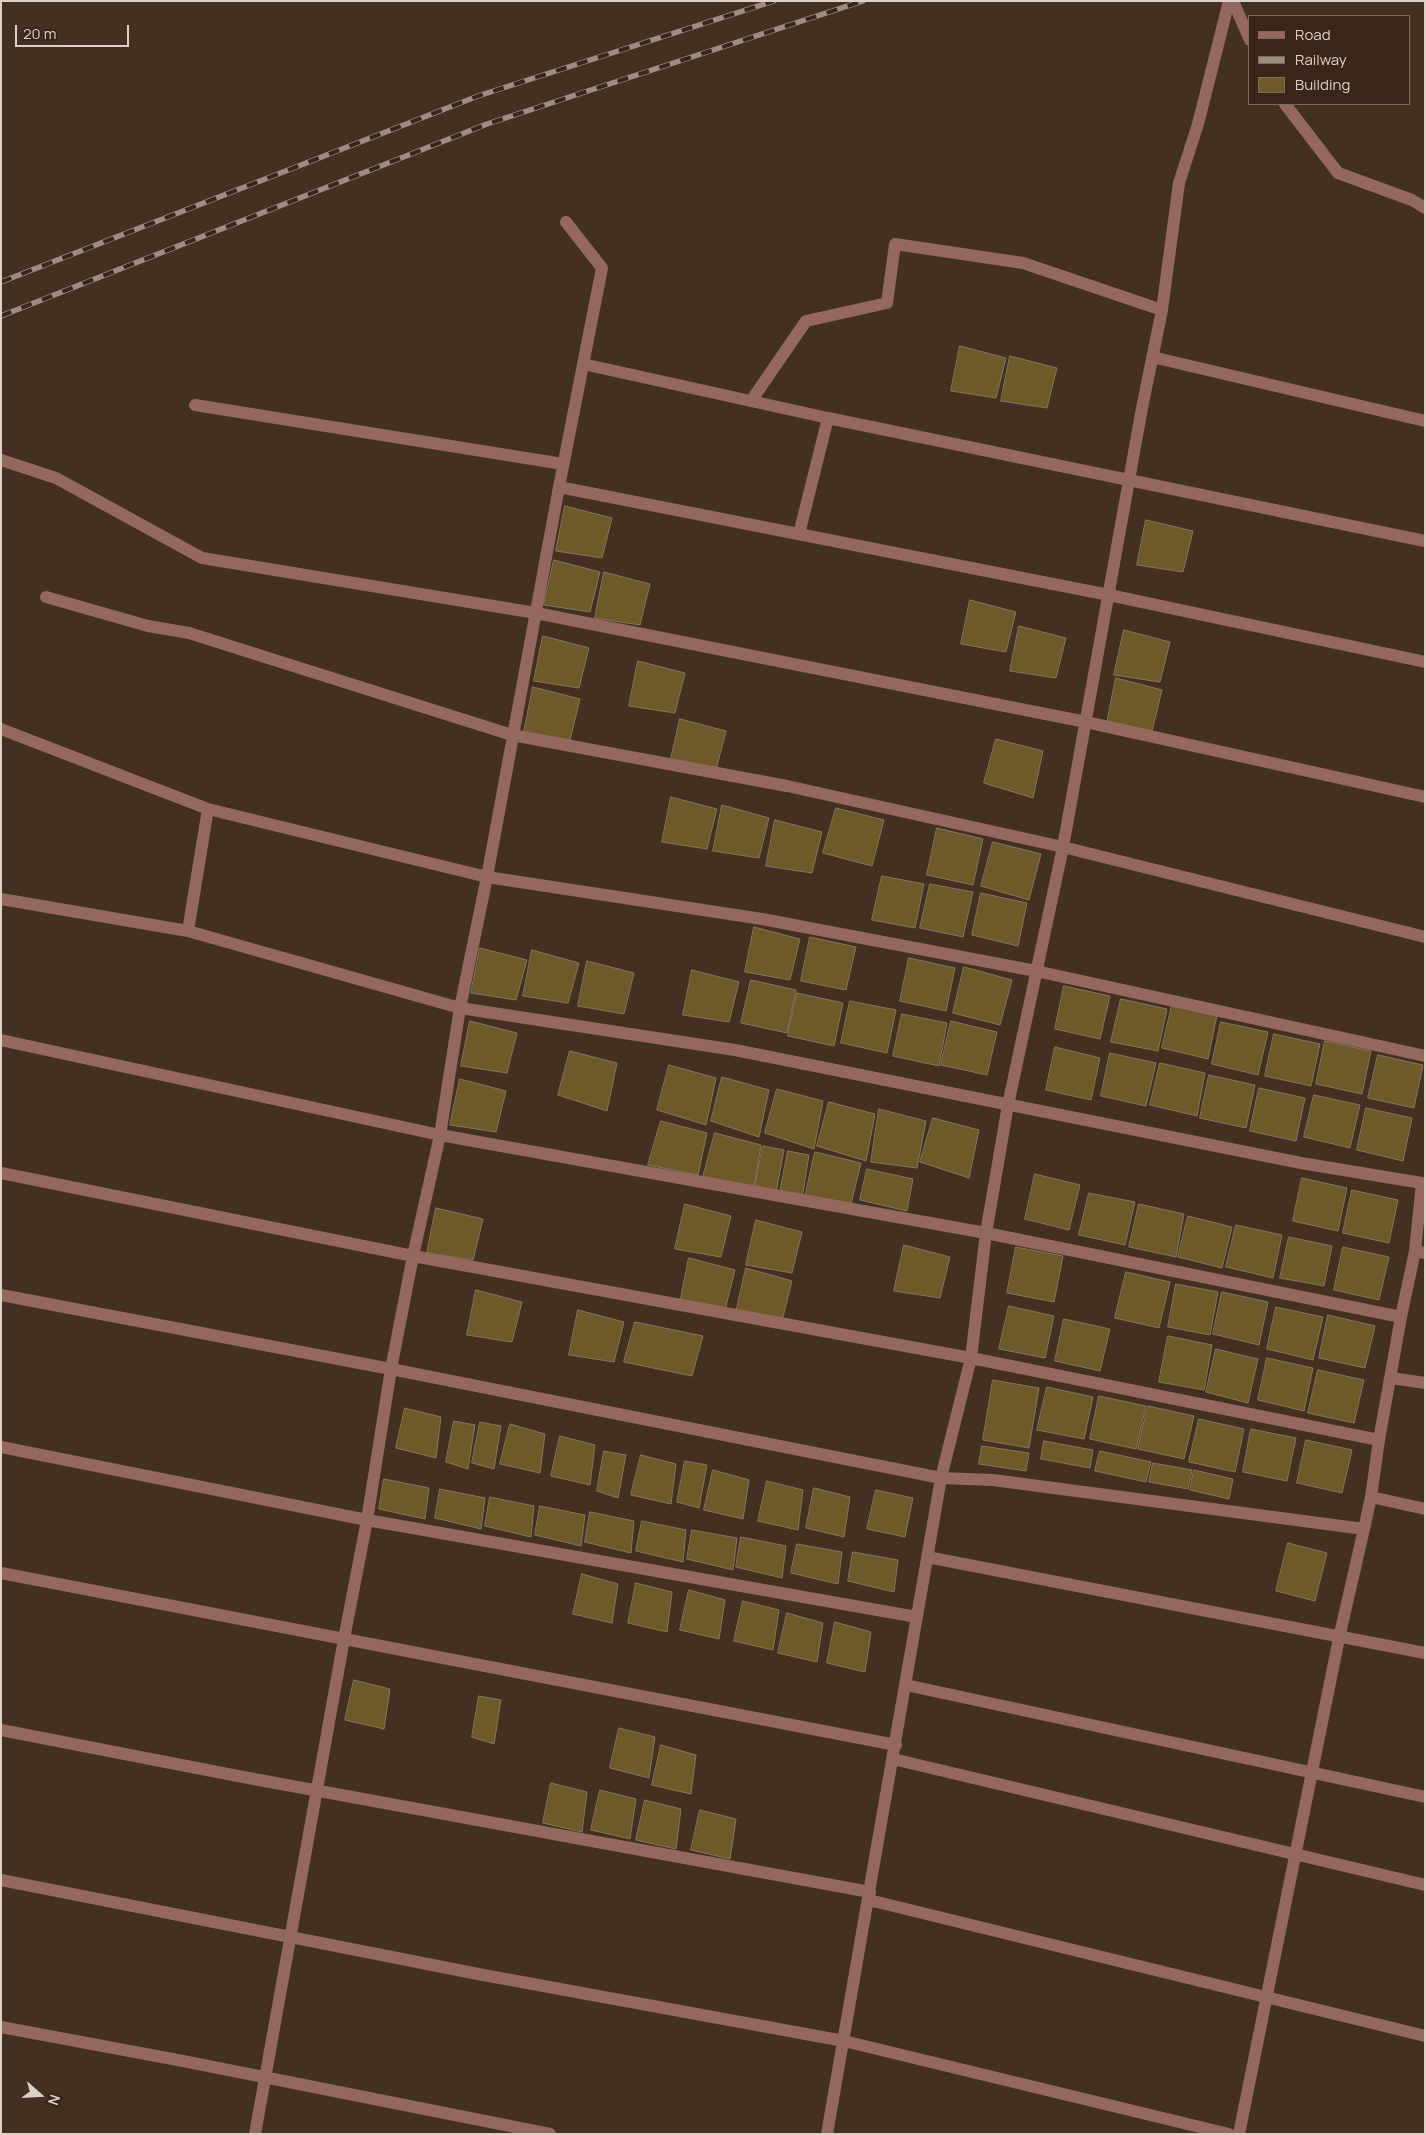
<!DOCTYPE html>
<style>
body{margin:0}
#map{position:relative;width:1426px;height:2135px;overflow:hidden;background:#433021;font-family:Manrope,sans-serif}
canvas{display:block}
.frame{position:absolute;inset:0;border:2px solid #ddd0c7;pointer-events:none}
.legend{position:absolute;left:1248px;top:15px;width:162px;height:90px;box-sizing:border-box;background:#392618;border:1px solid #7b6a5e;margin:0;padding:6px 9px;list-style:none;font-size:15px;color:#ddd0c7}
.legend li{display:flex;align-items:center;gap:10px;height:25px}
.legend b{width:25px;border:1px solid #7b6a5e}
.north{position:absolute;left:15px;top:2070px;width:50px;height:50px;-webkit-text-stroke:4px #392618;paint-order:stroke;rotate:109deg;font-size:14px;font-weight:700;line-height:20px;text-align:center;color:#ddd0c7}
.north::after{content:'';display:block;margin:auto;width:18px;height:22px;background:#ddd0c7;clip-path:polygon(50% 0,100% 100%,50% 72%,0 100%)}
.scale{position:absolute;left:15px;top:25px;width:114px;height:22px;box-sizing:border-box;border:2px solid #ddd0c7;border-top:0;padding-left:6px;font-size:15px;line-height:18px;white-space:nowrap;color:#ddd0c7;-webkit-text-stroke:4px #392618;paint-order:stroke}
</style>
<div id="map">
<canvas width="1426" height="2135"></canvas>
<div class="frame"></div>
<ul class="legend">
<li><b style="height:6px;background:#94685f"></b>Road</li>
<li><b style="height:6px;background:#9c8d81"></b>Railway</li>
<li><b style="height:14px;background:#6e5929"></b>Building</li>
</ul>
<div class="north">N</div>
<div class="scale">20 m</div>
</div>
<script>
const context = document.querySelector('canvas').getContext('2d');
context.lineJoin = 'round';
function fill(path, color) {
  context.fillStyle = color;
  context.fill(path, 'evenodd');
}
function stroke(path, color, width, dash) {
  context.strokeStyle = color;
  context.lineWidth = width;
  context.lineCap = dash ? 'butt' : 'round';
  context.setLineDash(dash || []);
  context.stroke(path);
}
const building = new Path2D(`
 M960 346 1006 358 996 398 951 391Z
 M1010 356 1057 368 1047 408 1001 401Z
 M565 506 612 518 602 558 556 551Z
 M1146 520 1193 531 1183 572 1137 565Z
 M554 560 600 572 590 612 544 605Z
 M604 572 650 584 640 625 595 618Z
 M970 600 1016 612 1006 652 961 644Z
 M1019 626 1066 638 1056 678 1010 671Z
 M1124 630 1170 642 1160 682 1114 675Z
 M543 636 589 648 579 688 534 681Z
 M638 661 685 673 675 713 629 706Z
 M1116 678 1162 690 1152 731 1107 723Z
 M533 687 580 699 570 740 524 732Z
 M680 719 726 731 716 770 670 763Z
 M996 739 1043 751 1033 798 984 783Z
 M671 797 717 809 707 849 662 842Z
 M722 805 769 818 759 858 713 851Z
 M836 808 884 820 872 866 823 853Z
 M775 820 822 832 812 873 766 866Z
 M937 828 983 839 973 885 927 875Z
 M993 842 1041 854 1029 900 981 886Z
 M882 876 924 884 915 928 872 920Z
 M930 884 973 892 963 937 920 928Z
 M981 893 1027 903 1018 946 972 935Z
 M754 927 800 939 790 980 745 972Z
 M810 937 856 947 846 990 801 981Z
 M480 948 527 960 516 1000 471 993Z
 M532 950 579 963 568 1003 523 996Z
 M909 958 955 968 946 1011 900 1001Z
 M587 961 634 973 624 1014 578 1006Z
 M964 967 1012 980 1000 1025 953 1013Z
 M692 970 739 982 729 1022 683 1015Z
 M751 980 796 990 787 1033 741 1023Z
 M1064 986 1110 996 1100 1039 1055 1029Z
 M797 993 843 1003 834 1046 788 1036Z
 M1121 999 1167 1009 1158 1051 1111 1042Z
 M850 1001 896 1010 887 1053 841 1043Z
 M1172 1005 1217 1015 1208 1059 1162 1048Z
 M902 1014 947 1023 939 1066 893 1056Z
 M470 1021 517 1033 507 1073 461 1066Z
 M951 1021 997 1032 987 1075 941 1065Z
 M1221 1022 1268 1032 1258 1075 1212 1064Z
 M1274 1034 1320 1044 1311 1086 1265 1076Z
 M1325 1041 1371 1051 1362 1094 1316 1084Z
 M1055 1047 1100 1058 1091 1100 1046 1090Z
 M570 1051 617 1063 607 1111 558 1095Z
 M1110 1053 1156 1063 1146 1106 1101 1096Z
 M1378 1055 1423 1065 1414 1108 1368 1098Z
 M1160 1063 1205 1073 1197 1116 1150 1105Z
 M669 1065 716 1078 706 1125 657 1110Z
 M1209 1075 1255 1085 1246 1128 1200 1118Z
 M722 1077 769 1090 759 1137 711 1121Z
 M460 1079 506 1091 496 1132 450 1125Z
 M1259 1088 1305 1098 1296 1141 1250 1131Z
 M777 1089 823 1101 814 1149 765 1133Z
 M1314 1095 1360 1105 1350 1148 1304 1137Z
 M829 1102 875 1114 866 1161 817 1146Z
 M1366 1108 1412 1118 1403 1161 1357 1150Z
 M879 1109 926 1121 917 1168 871 1162Z
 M933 1118 979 1130 969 1178 920 1162Z
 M661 1121 707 1133 698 1175 648 1165Z
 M715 1133 761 1145 754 1187 703 1177Z
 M763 1146 784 1150 776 1193 755 1186Z
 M788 1151 809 1155 802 1199 780 1192Z
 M815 1152 861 1163 851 1204 805 1197Z
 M867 1169 913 1179 907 1211 860 1200Z
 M1035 1174 1080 1185 1069 1230 1025 1219Z
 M1302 1178 1347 1188 1338 1231 1293 1221Z
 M1352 1190 1398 1200 1389 1243 1343 1233Z
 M1089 1193 1135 1202 1125 1245 1079 1235Z
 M685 1204 731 1216 721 1257 675 1249Z
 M1139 1204 1184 1214 1176 1257 1129 1247Z
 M436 1208 483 1219 473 1260 427 1253Z
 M1188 1216 1232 1227 1222 1268 1178 1257Z
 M756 1220 802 1232 792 1273 746 1265Z
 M1236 1225 1282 1235 1273 1278 1226 1267Z
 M1289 1237 1332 1246 1324 1286 1280 1278Z
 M904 1245 950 1257 940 1298 894 1291Z
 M1016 1247 1063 1256 1054 1302 1007 1293Z
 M1343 1247 1389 1257 1379 1300 1334 1290Z
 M689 1258 735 1270 725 1310 680 1303Z
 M746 1268 792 1281 782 1321 736 1313Z
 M1126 1272 1170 1282 1159 1328 1115 1318Z
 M1176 1284 1218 1292 1210 1335 1168 1327Z
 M476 1290 522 1302 512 1342 467 1335Z
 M1222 1292 1268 1302 1259 1345 1213 1334Z
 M1009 1306 1054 1316 1045 1358 999 1349Z
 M1276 1307 1323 1317 1313 1360 1267 1349Z
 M578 1310 624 1322 614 1362 569 1355Z
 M1328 1315 1375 1326 1365 1368 1319 1358Z
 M1064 1319 1110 1329 1100 1371 1055 1361Z
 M635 1322 703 1336 692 1376 624 1362Z
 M1168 1336 1212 1345 1204 1390 1159 1382Z
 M1216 1349 1258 1359 1248 1403 1206 1392Z
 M1267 1358 1313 1368 1304 1411 1258 1400Z
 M1318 1370 1364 1380 1354 1423 1308 1413Z
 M993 1380 1039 1388 1029 1448 983 1440Z
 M1047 1387 1093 1397 1084 1439 1037 1430Z
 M1099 1396 1146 1406 1136 1449 1090 1439Z
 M1148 1406 1194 1416 1184 1459 1138 1449Z
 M405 1408 441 1417 436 1458 396 1448Z
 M1199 1419 1244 1429 1235 1472 1189 1462Z
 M454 1421 475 1425 468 1469 446 1462Z
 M480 1422 501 1426 494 1469 472 1463Z
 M510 1424 545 1434 540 1473 500 1464Z
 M1251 1429 1296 1438 1287 1481 1243 1472Z
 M560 1436 595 1445 590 1485 551 1476Z
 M1306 1440 1352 1450 1342 1493 1297 1483Z
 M1044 1441 1093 1450 1090 1468 1041 1459Z
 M982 1446 1029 1453 1026 1471 979 1464Z
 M604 1451 626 1455 618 1498 597 1491Z
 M1100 1451 1151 1462 1146 1482 1095 1471Z
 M641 1455 676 1464 671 1504 631 1495Z
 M685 1461 707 1465 699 1508 677 1502Z
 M1153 1463 1192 1470 1188 1489 1149 1482Z
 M713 1470 749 1480 743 1519 704 1510Z
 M1194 1470 1233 1479 1229 1499 1190 1490Z
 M384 1479 429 1488 425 1519 379 1509Z
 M767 1481 803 1490 798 1530 758 1521Z
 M814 1488 850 1497 844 1537 806 1528Z
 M440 1489 485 1498 481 1529 435 1518Z
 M876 1490 913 1498 905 1537 867 1529Z
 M490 1497 534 1506 531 1537 485 1526Z
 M540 1506 585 1515 581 1546 535 1535Z
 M590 1512 634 1521 631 1553 585 1542Z
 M642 1521 686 1530 683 1562 636 1551Z
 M692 1530 737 1538 733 1570 687 1559Z
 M741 1537 786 1546 782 1578 736 1567Z
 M1288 1543 1327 1553 1315 1601 1276 1591Z
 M797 1544 842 1552 838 1584 791 1573Z
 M853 1552 898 1560 894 1592 848 1581Z
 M582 1574 618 1584 612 1623 573 1614Z
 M636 1583 672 1592 667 1632 628 1623Z
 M689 1590 725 1600 719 1639 680 1630Z
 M743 1601 779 1610 773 1650 734 1641Z
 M787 1613 823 1623 817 1662 778 1653Z
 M835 1622 871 1632 865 1672 827 1663Z
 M354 1680 390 1689 384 1729 345 1720Z
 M479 1696 501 1700 494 1744 472 1737Z
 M619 1728 655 1737 649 1778 610 1768Z
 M661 1745 696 1755 691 1794 652 1785Z
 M551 1783 587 1792 582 1832 543 1823Z
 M600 1790 636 1799 630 1839 591 1830Z
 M645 1800 681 1809 676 1849 636 1840Z
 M700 1810 736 1819 730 1859 691 1850Z`);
fill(building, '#6e5929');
stroke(building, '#82775f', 1);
stroke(new Path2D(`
 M1233 1 1250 40
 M1285 104 1338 173 1412 200 1425 208
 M1152 357 1425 421
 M583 364 828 418 799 534
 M751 401 806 321 887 303 895 244 1023 263 1162 310
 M195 405 563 464
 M828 418 1425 541
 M1 460 56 478 202 558 536 613 1086 722 1425 797
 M559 487 1109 595 1425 662
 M46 597 148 626 189 633 512 735 787 786 1063 847 1425 937
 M1 729 208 809
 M1 899 188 931 460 1008 735 1050 1301 1163 1422 1183 1415 1251 1425 1253
 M188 931 208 809 487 877 762 919 1036 971 1425 1056
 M1 1040 440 1135 986 1233 1401 1317 1379 1440
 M1 1173 413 1256 971 1358 1379 1440 1371 1497
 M1 1295 391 1369 941 1478 993 1480 1364 1529 1371 1497 1425 1509
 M1401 1317 1415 1251
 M1391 1378 1425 1383
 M1 1447 367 1520 917 1617
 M927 1557 1425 1653
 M1 1573 896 1745
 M906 1685 1425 1797
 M1 1730 243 1777 870 1892
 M893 1759 1425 1885
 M1 1880 478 1974 844 2041 1229 2134
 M869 1900 1425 2036
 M1 2027 183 2061 550 2134
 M255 2134 344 1639 367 1520 391 1369 413 1256 440 1135 460 1008 487 877 559 487 602 268 566 222
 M827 2134 941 1478 971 1358 986 1233 1008 1105 1063 847 1142 408 1162 310 1179 183 1198 124 1229 1
 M1239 2134 1339 1638 1364 1529`), '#94685f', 12);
const rail = new Path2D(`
 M1 282 478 96 774 1
 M1 316 487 124 863 1`);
stroke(rail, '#9c8d81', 5.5);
stroke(rail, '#392618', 4, [11]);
</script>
